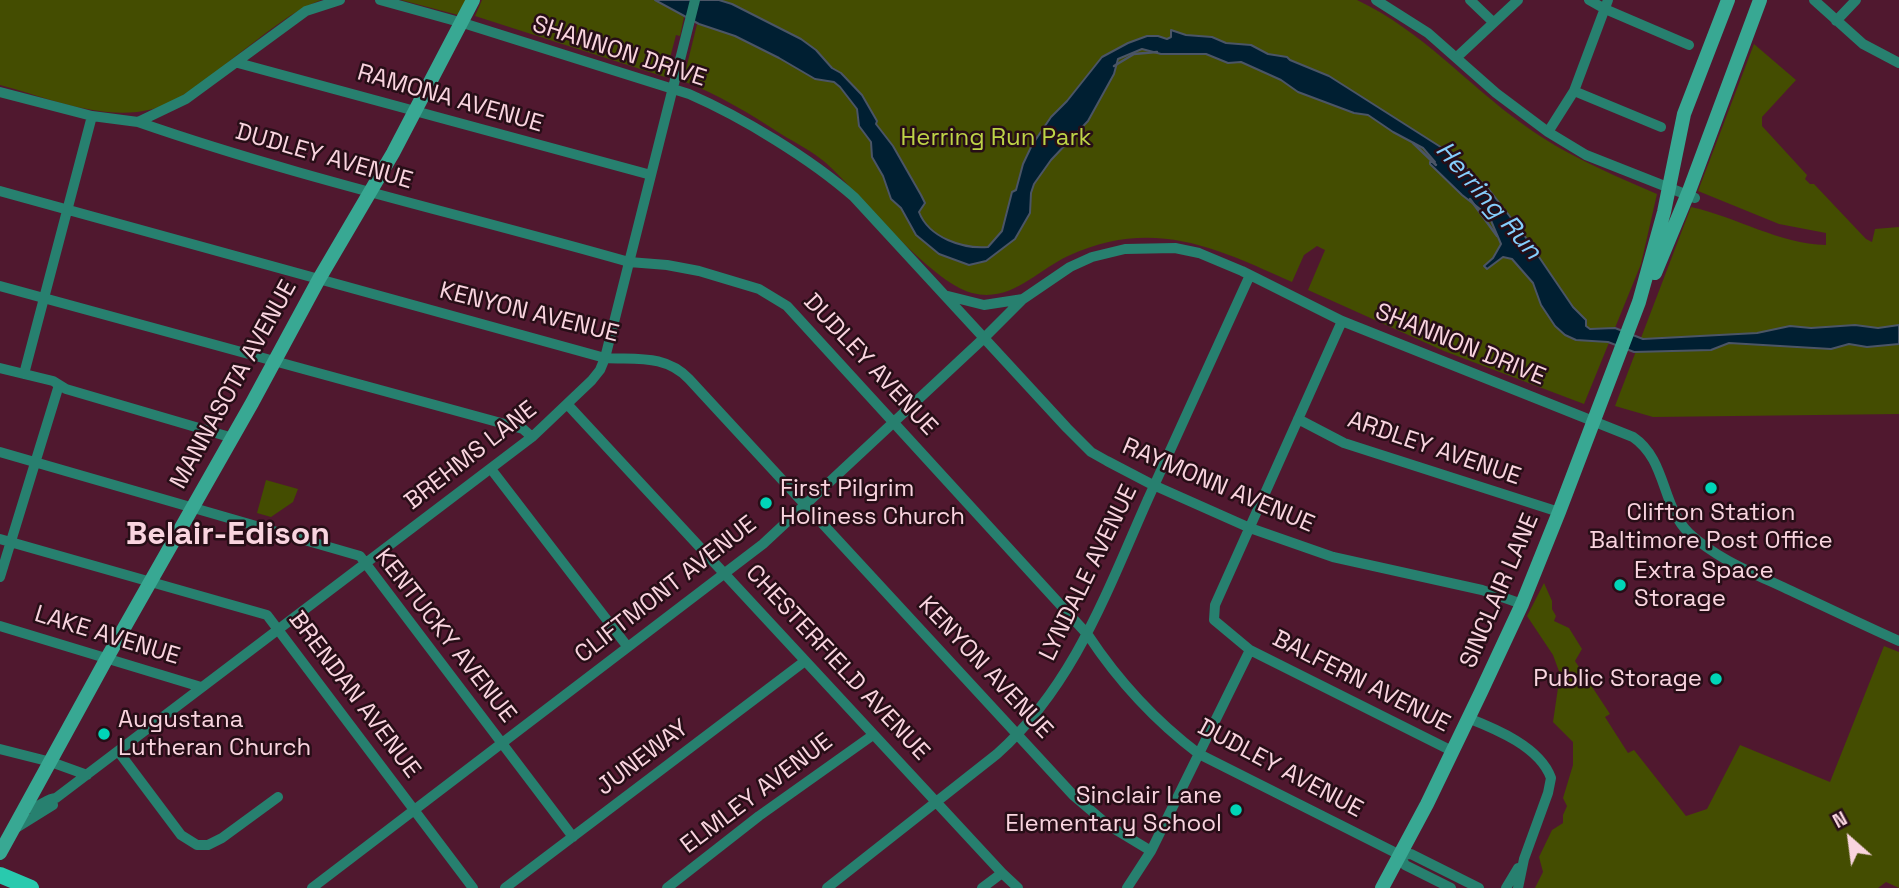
<!DOCTYPE html>
<style>
body{margin:0}
#map{position:relative;width:1899px;height:888px;overflow:hidden;background:#50182f;font-family:"Space Grotesk",sans-serif}
canvas{display:block}
.north{position:absolute;left:1815px;top:804px;width:70px;height:70px;-webkit-text-stroke:5px #270e17;paint-order:stroke;rotate:332deg;font-size:19px;font-weight:700;line-height:28px;text-align:center;color:#f9d4df}
.north::after{content:'';display:block;margin:auto;width:24px;height:32px;background:#f9d4df;clip-path:polygon(50% 0,100% 100%,50% 72%,0 100%)}
</style>
<div id="map">
<canvas width="1899" height="888"></canvas>
<div class="north">N</div>
</div>
<script>
const context = document.querySelector('canvas').getContext('2d');
context.lineJoin = 'round';
function fill(path, color) {
  context.fillStyle = color;
  context.fill(path, 'evenodd');
}
function stroke(path, color, width, dash) {
  context.strokeStyle = color;
  context.lineWidth = width;
  context.lineCap = dash ? 'butt' : 'round';
  context.setLineDash(dash || []);
  context.stroke(path);
}
function drawText(font, color, halo, rows, align = 'center') {
  context.font = font + ' "Space Grotesk",sans-serif';
  context.lineWidth = 5;
  context.setLineDash([]);
  context.textBaseline = 'middle';
  context.strokeStyle = halo;
  context.fillStyle = color;
  for (const [text, x, y, turn = 0] of rows) {
    context.save();
    context.translate(x, y);
    context.rotate((+turn || 0) * Math.PI / 180);
    context.textAlign = isNaN(turn) ? turn : align;
    if (halo) context.strokeText(text, 0, 0);
    context.fillText(text, 0, 0);
    context.restore();
  }
}
fill(new Path2D(`
 M0 0H321C292 11 269 31 245 49 224 65 203 83 180 97 125 132 57 100 0 85Z
 M401 0H466L458 15Z
 M482 0H685L681 15 684 17 680 36 676 35 665 77 475 16Z
 M703 0H1357C1424 32 1465 83 1524 125 1565 155 1611 174 1657 194L1641 264 1584 404 1444 351 1308 290 1325 250 1317 246 1304 255 1292 282C1215 247 1152 217 1068 256 1036 271 1011 303 972 293 930 282 861 195 826 163 813 152 796 143 781 134 750 114 718 94 683 81Z
 M1754 44 1796 80 1762 117V126L1807 175 1805 179 1810 184H1814L1866 239 1872 242 1875 229 1899 227V414L1653 417 1615 406 1691 207C1737 217 1779 244 1826 245V233L1779 224 1698 191Z
 M266 480 298 489 293 502 271 517 257 513Z
 M1544 583 1552 601V609L1556 616 1554 621 1569 628 1582 649 1575 661 1610 714 1605 717 1628 753 1634 750 1686 816 1707 809 1740 745 1830 782 1884 646 1899 652V888L1886 882 1878 888H1535L1543 872 1539 857 1552 830 1563 823V815L1567 806 1563 798 1573 765V742L1553 722 1560 674 1553 655 1527 616Z`), '#444d01');
const water = new Path2D(`
 M655 0H719L732 4 801 39 816 50 832 68 841 73 862 95 877 121 876 124 893 146 921 195 925 203 919 212C929 238 963 249 988 247L1002 231 1012 192 1016 190 1023 164 1032 145 1051 117 1067 101 1102 57 1128 43 1147 36H1158L1167 39 1171 37V30L1186 35 1212 37 1226 43 1251 45 1268 54 1287 57 1290 60 1329 76 1447 151 1487 187 1522 232 1573 307 1586 320V326L1590 329 1615 328 1643 339 1757 333 1790 326 1811 328 1855 325 1878 328 1899 325V344L1867 347 1849 344 1831 349 1729 343 1711 350 1634 352 1608 342 1576 340 1565 335 1555 326 1541 305 1533 283 1512 259 1503 257 1487 269 1484 266 1493 258 1501 244 1489 216 1462 195 1430 164V162H1435L1423 148 1393 132 1368 115 1354 113 1298 92 1281 80 1241 62 1228 63 1206 54H1161L1142 49 1118 59 1114 74 1088 121 1051 160 1034 184 1031 193 1030 213 1015 239 986 261 969 265 939 254 916 235 901 208 891 199 883 176 872 157 871 142 859 126 857 109 840 87 834 82 815 79 779 58 735 36 699 24Z`);
fill(water, '#001f32');
stroke(water, '#4b5566', 2);
stroke(new Path2D(`
 M1114 66 1134 54 1157 52
 M1413 143 1436 165
 M1470 199 1497 236`), '#4b5566', 2.5);
stroke(new Path2D(`
 M380 0 463 23 689 94C742 117 811 159 854 197L1067 428 1091 452 1107 461 1151 484 1250 528 1333 557 1482 590 1522 604
 M1376 0 1428 33 1496 93 1548 132 1586 155 1695 198
 M1470 0 1493 22
 M1589 0 1605 9 1689 45
 M1814 0 1863 44 1899 63
 M1836 21 1856 0
 M1457 57 1518 0
 M238 63 651 175
 M1574 91 1661 127
 M0 92 92 116 138 122 186 99 306 11 340 0
 M138 122C299 178 465 215 629 262L667 265 699 271 759 289 787 306 1088 635C1119 682 1154 720 1199 754L1400 855
 M1548 132 1574 91 1608 0
 M0 191 605 358C636 360 665 354 689 379L1074 796 1108 825 1151 851
 M0 286 523 429 532 437
 M948 296 984 305 1023 299 1070 267 1092 257 1125 249 1175 248 1199 253 1242 271 1342 321 1633 437C1667 460 1661 506 1689 533 1717 559 1753 573 1787 589 1824 606 1861 624 1899 641
 M1342 321 1215 605 1214 620 1250 650 1452 751
 M0 368 53 381 66 389 233 438
 M24 374 92 116
 M568 405 1002 873 1018 888
 M1298 419 1344 443 1559 512
 M0 452 360 556 573 837
 M491 469 627 646
 M0 539 267 615 473 888
 M0 577 59 385
 M0 626 201 687
 M1468 718C1496 729 1540 747 1551 778L1548 793 1524 859 1518 888
 M0 749 51 762 87 775
 M118 751 181 835 197 845H208L222 838 278 797
 M24 808C40 809 44 799 56 798L532 437 592 380 600 370 605 358 695 0
 M16 828 53 805
 M1400 855 1411 854 1479 888
 M1400 855 1405 865 1451 888
 M312 888 763 544 984 338 1022 300
 M505 888 805 661
 M667 888 759 816 873 735
 M827 888 997 754C1074 685 1107 591 1148 499 1182 424 1216 349 1250 275
 M982 888 1002 873
 M1127 888 1151 851 1250 650
 M1506 888 1518 868`), '#27806f', 10);
stroke(new Path2D(`
 M1655 273 1689 191 1760 0
 M0 853 107 658 252 403 319 279 393 153 473 0
 M1382 888 1427 804 1481 692 1522 604 1559 512 1639 302 1664 212 1684 114 1728 0`), '#38a893', 14);
stroke(new Path2D(`
 M0 875 31 888`), '#29caae', 16);
for (const [x, y, r, color] of [
 [1711,488,7,"#00d5b7"],
 [766,503,7,"#00d5b7"],
 [1620,585,7,"#00d5b7"],
 [1716,679,7,"#00d5b7"],
 [104,734,7,"#00d5b7"],
 [1236,810,7,"#00d5b7"]
]) {
  const dot = new Path2D();
  dot.arc(x, y, r, 0, 2 * Math.PI);
  context.fillStyle = color;
  context.fill(dot);
  stroke(dot, '#270e17', 2.5);
}
drawText('24px', '#f9d4df', '#270e17', [
 ["SHANNON DRIVE",619,52,18],
 ["RAMONA AVENUE",450,99,16],
 ["DUDLEY AVENUE",324,157,16],
 ["KENYON AVENUE",529,313,14],
 ["SHANNON DRIVE",1460,345,22],
 ["DUDLEY AVENUE",870,365,47],
 ["MANNASOTA AVENUE",234,385,-61],
 ["ARDLEY AVENUE",1434,449,19],
 ["BREHMS LANE",471,456,-38],
 ["RAYMONN AVENUE",1218,486,23],
 ["LYNDALE AVENUE",1089,573,-64],
 ["CLIFTMONT AVENUE",666,590,-38],
 ["SINCLAIR LANE",1500,591,-67],
 ["LAKE AVENUE",107,636,17],
 ["KENTUCKY AVENUE",445,636,52],
 ["CHESTERFIELD AVENUE",837,663,47],
 ["KENYON AVENUE",985,668,47],
 ["BALFERN AVENUE",1361,682,27],
 ["BRENDAN AVENUE",354,695,53],
 ["JUNEWAY",643,758,-37],
 ["DUDLEY AVENUE",1280,769,28],
 ["ELMLEY AVENUE",757,794,-37]
]);
drawText('24px', '#bed347', '#270e17', [
 ["Herring Run Park",996,138]
]);
drawText('24px', '#f9d4df', '#270e17', [
 ["First Pilgrim",780,489],
 ["Holiness Church",780,517],
 ["Clifton Station",1711,513,"center"],
 ["Baltimore Post Office",1711,541,"center"],
 ["Extra Space",1634,571],
 ["Storage",1634,599],
 ["Public Storage",1702,679,"right"],
 ["Augustana",118,720],
 ["Lutheran Church",118,748],
 ["Sinclair Lane",1222,796,"right"],
 ["Elementary School",1222,824,"right"]
], 'left');
drawText('italic 26px', '#85cefc', '#270e17', [
 ["Herring Run",1488,201,49]
]);
drawText('bold 32px', '#f9d4df', '#270e17', [
 ["Belair-Edison",228,535]
]);
</script>
